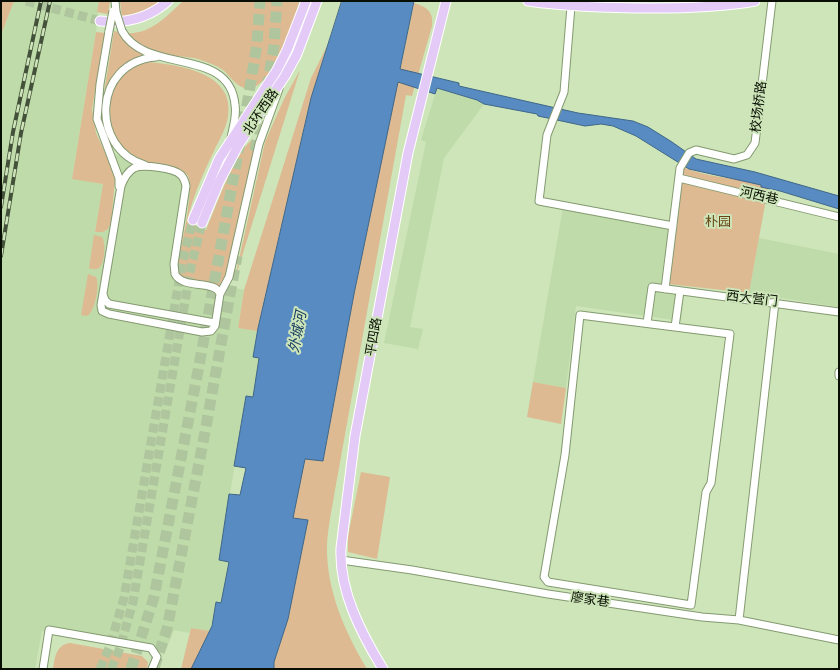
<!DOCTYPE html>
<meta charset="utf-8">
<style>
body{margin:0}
#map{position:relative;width:840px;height:670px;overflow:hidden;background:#cde5b9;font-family:"Noto Sans",sans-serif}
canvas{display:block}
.frame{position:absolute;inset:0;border:2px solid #080f02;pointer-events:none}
</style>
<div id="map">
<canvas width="840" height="670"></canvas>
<div class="frame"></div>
</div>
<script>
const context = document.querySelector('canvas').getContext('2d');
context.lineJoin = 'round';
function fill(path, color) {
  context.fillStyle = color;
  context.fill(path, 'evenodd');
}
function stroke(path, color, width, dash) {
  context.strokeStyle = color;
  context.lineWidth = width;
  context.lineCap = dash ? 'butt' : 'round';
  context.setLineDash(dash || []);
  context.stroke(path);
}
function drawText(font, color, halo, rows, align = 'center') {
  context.font = font + ' "Noto Sans","Noto Sans SC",sans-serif';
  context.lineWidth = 4;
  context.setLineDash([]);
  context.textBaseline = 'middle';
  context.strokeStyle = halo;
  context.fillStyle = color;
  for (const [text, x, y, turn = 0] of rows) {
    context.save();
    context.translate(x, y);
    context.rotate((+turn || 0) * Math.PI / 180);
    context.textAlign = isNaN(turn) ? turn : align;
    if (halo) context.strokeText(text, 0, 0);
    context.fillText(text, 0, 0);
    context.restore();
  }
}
fill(new Path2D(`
 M14 1H99L96 32 72 178 103 184 95 232H103L108 229 116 186 113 171 105 152 183 171 190 181V194L178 263 223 285 244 290 238 328 257 331 253 356 259 358 253 397H246L219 560 229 562 221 603H216L210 631 191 628 189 633 174 630 165 652 42 631 35 669H1V35Z
 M437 88 477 100 484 104 444 158 410 327 423 329 418 349 384 343 426 142 421 140Z
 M563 207 669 223 660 293 684 296 681 321 576 306 566 388 533 382Z
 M759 238 839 254V307L749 293Z`), '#bfdba9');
fill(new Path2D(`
 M1 1H14L1 35Z
 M99 1H110L108 14 97 12Z
 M120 1H161L138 14 122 18Z
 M183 1H300C293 20 271 96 244 88 235 85 230 76 223 70 216 65 206 62 198 59 182 55 151 56 138 46 134 43 130 37 126 33 150 35 167 16 183 1Z
 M414 3C427 7 434 12 432 26L412 96 406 95 335 490C332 508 328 527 327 545 326 590 345 632 367 669H274V662L288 619 308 520 293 518 305 459 323 461 354 294Z
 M114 31 118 32 132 48 146 56C124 62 113 73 104 93Z
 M96 32 105 33 92 109 96 133 109 161 115 180 111 222 108 229 103 232H95L103 184 72 179Z
 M327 46 311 98 257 331 238 328 244 290 265 224 311 78Z
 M149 62C180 65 236 73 228 117 226 129 219 140 214 151 203 173 192 199 187 222L206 230C215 209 235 152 252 140L258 141 249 171 227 276 220 287 183 279 178 273V263C181 246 195 188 188 176 180 163 155 167 142 162 113 151 104 115 114 88 119 73 134 66 149 62Z
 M300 70 234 282 265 142 284 99Z
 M683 167C707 178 736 177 761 185V187L768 188 749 293 668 284Z
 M94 235 102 237C106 243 105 263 99 268 96 270 92 269 89 268Z
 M88 274 96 277C100 285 95 312 87 316L81 315Z
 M533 382 566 388 561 424 527 417Z
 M361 472 390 477 377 559 348 552V536Z
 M191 628 210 631 191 669H181Z
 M70 643 142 656 148 662 147 669H53C55 657 56 645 70 643Z`), '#ddba92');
const water = new Path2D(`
 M342 1H414L400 69 459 83V86L578 113 633 121 648 127 672 142 696 159 755 172 839 196V209L780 191 761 187V185L689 169 636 136 613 126 601 124 585 126 538 116 537 114 484 104 477 100 437 88 435 94 398 82 354 294 323 461 305 459 293 518 308 520 288 619 274 662V669H191L212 626 216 602 221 603 229 562 219 560 229 494 240 495 246 468 234 466 246 396 253 397 259 358 253 357 258 328 311 98Z`);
fill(water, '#578bc2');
stroke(water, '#3f6688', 1);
stroke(new Path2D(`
 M26 1 100 21
 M100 669 110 646 124 598 182 264 193 220
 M111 669 120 648 133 602 191 267 202 223`), '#afc59e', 9, [9, 4.5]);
stroke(new Path2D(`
 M267 88 274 46 277 1
 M244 123 257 44 260 1
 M255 151 263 106
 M154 668 167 629 205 432 237 256
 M131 669 154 597 198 371 240 142`), '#afc59e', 11, [11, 5.5]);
const minor = new Path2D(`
 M115 1 116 12
 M571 6 564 92 547 135 539 201 673 226
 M109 31 100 84 97 119 119 178V186
 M122 31C146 75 230 46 235 105 237 116 233 127 231 138
 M145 165C90 149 92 62 156 57
 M679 178 839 217
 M665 289 680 168 689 153 696 150 734 159 747 155 755 143 772 1
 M103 294 105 300 109 304 215 323
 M220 294C215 279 183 290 175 274L174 264 186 186C185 181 184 178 181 175 174 168 143 164 134 168 127 172 124 178 121 186L101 305 102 311 109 314 202 332 211 331 215 326 220 294 229 277 259 144 279 89
 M580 315 730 334 711 483 706 492 691 605 548 582 544 577 565 455Z
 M647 323 652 287 839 312
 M675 327 680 291
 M839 372V376
 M341 560 412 570 548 594 702 617 739 620 839 640
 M739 620 775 302
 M43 669 49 630 151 648 157 657 152 669`);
const major = new Path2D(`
 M528 1C570 7 612 8 654 8 687 8 722 7 755 1
 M100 21C126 24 149 18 168 1
 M193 220 219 159 277 70 287 50 306 1
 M202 223 219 182 239 144 285 76 297 54 317 1
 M383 669C361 633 339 591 341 548L355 436 408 153 446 1`);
stroke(minor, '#849a70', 9);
stroke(major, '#fff', 11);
stroke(minor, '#fff', 7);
stroke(major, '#e4caf7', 9);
const rail = new Path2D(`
 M1 207 13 132 41 1
 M1 256 21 133 50 1`);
stroke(rail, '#44513a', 4);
stroke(rail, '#cde5b9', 2.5, [8]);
const minorBridge = new Path2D(`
 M116 12 122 31
 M109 31 113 11`);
stroke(minorBridge, '#849a70', 9, []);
stroke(minorBridge, '#fff', 7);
drawText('13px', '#080f02', '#cde5b9', [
 ["校场桥路",759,107,-83],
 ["北环西路",261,112,-56],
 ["河西巷",759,196,13],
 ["西大营门",752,299,7],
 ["平四路",374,337,-80],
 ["廖家巷",590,600,8]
]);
drawText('13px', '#664414', '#cde5b9', [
 ["朴园",718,222]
]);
drawText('italic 14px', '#153b60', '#cde5b9', [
 ["外城河",298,332,-79]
]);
</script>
